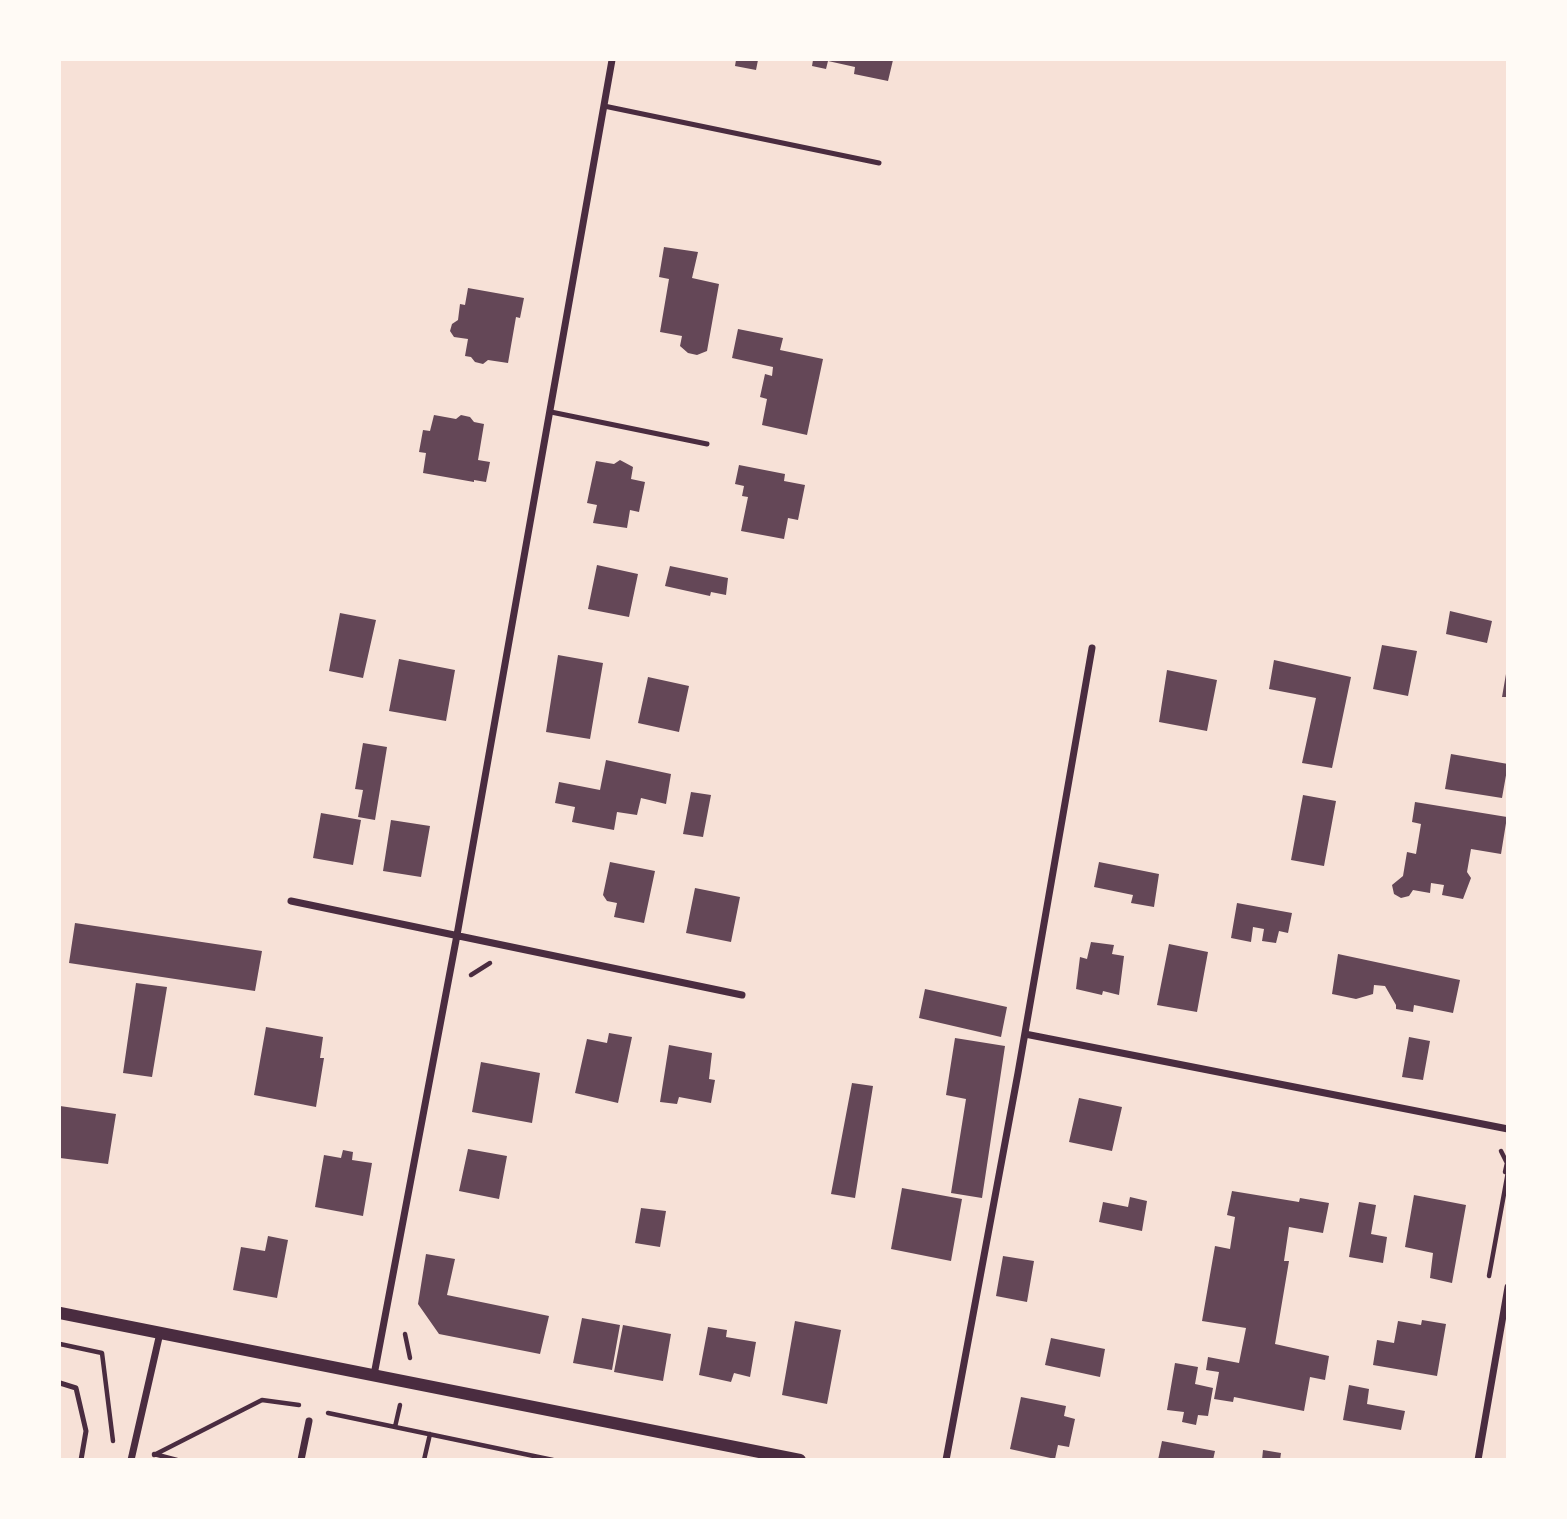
<!DOCTYPE html>
<style>
body{margin:0}
#map{position:relative;width:1567px;height:1519px;overflow:hidden;background:#f7e1d7;font-family:"Times New Roman",serif}
canvas{display:block}
.frame{position:absolute;inset:0;border:61px solid #fffaf5;pointer-events:none}
</style>
<div id="map">
<canvas width="1567" height="1519"></canvas>
<div class="frame"></div>
</div>
<script>
const context = document.querySelector('canvas').getContext('2d');
context.lineJoin = 'round';
function fill(path, color) {
  context.fillStyle = color;
  context.fill(path, 'evenodd');
}
function stroke(path, color, width, dash) {
  context.strokeStyle = color;
  context.lineWidth = width;
  context.lineCap = dash ? 'butt' : 'round';
  context.setLineDash(dash || []);
  context.stroke(path);
}
fill(new Path2D(`
 M736 60H758L756 70 735 66Z
 M813 60H893L888 81 854 74 855 67 828 61 826 69 812 66Z
 M664 247 698 252 692 278 719 284 707 351 697 355 688 353 680 346 682 336 660 332 669 279 659 277Z
 M468 288 524 298 520 318 516 317 508 363 488 360 483 364 475 362 471 357 465 356 468 339 454 337 450 331 452 324 458 320 460 304 465 305Z
 M738 329 783 338 780 350 823 359 807 435 762 425 767 399 760 397 765 374 772 376 773 367 732 358Z
 M434 415 456 419 461 415 470 417 474 422 484 424 478 460 490 462 486 482 474 480V482L423 473 426 453 419 452 423 430 430 431Z
 M620 460 633 467 631 479 645 482 639 512 630 510 627 528 593 523 597 505 587 503 596 461 614 464Z
 M739 465 785 474 784 481 805 485 798 520 788 518 784 539 741 531 748 497 742 496 744 486 735 484Z
 M597 565 638 574 629 617 588 609Z
 M670 566 728 578 726 595 711 592 710 596 665 586Z
 M1450 611 1492 621 1487 643 1446 634Z
 M340 613 376 620 363 678 329 671Z
 M1382 645 1417 651 1408 696 1373 689Z
 M558 655 603 663 590 739 546 732Z
 M399 659 455 670 446 721 389 711Z
 M1274 660 1351 677 1332 768 1302 763 1316 698 1269 689Z
 M1167 670 1217 680 1207 731 1159 722Z
 M1506 674H1508V697H1502Z
 M648 677 689 686 679 732 638 723Z
 M363 743 387 747 375 820 358 817 363 790 355 789Z
 M1451 754 1508 764 1502 798 1445 789Z
 M606 760 671 774 666 804 641 798 637 815 617 812 614 830 572 822 575 807 555 803 559 782 600 790Z
 M691 792 711 795 703 837 683 834Z
 M1303 795 1336 801 1324 866 1291 860Z
 M1415 802 1507 817 1501 854 1471 849 1467 872 1471 878 1463 899 1442 895 1444 885 1431 883 1430 893 1413 890 1409 896 1401 898 1394 894 1392 885 1403 876 1407 852 1416 854 1421 824 1412 822Z
 M321 813 361 820 353 865 313 858Z
 M391 820 430 826 421 877 383 871Z
 M610 862 655 871 644 923 614 917 617 903 607 901 603 895Z
 M1099 862 1159 874 1154 907 1131 903 1133 895 1094 887Z
 M695 888 740 897 731 942 686 933Z
 M1237 903 1292 913 1288 933 1279 931 1276 943 1262 941 1264 929 1253 927 1251 942 1231 938Z
 M75 923 262 951 255 991 69 963Z
 M1091 942 1114 945 1112 954 1124 956 1119 995 1103 991 1102 995 1076 989 1080 957 1087 959Z
 M1169 944 1208 952 1197 1012 1157 1005Z
 M1338 954 1460 980 1453 1013 1414 1005 1413 1012 1396 1009V1005L1385 986 1374 985 1373 994 1356 999 1332 994Z
 M136 983 167 987 152 1077 123 1073Z
 M925 989 1007 1007 1001 1037 919 1018Z
 M266 1027 323 1037 320 1058H324L316 1107 254 1095Z
 M609 1033 632 1037 618 1103 575 1093 587 1039 607 1043Z
 M1409 1037 1430 1041 1423 1080 1402 1077Z
 M955 1038 1005 1046 982 1198 951 1193 966 1099 946 1095Z
 M669 1045 712 1053 709 1079 715 1080 711 1103 679 1097 677 1104 660 1102Z
 M481 1062 540 1073 532 1123 472 1112Z
 M852 1083 873 1086 855 1198 831 1194Z
 M1079 1098 1122 1107 1112 1151 1069 1142Z
 M60 1106 116 1114 108 1164 60 1158Z
 M468 1149 507 1156 499 1199 459 1191Z
 M343 1150 353 1152 352 1160 372 1163 363 1216 315 1207 324 1155 341 1158Z
 M902 1188 962 1199 951 1261 891 1249Z
 M1232 1191 1299 1202 1300 1198 1329 1203 1323 1233 1289 1227 1284 1261H1289L1275 1344 1329 1356 1325 1380 1310 1377 1304 1411 1234 1397 1233 1402 1214 1399 1219 1372 1206 1370 1208 1357 1239 1363 1246 1328 1202 1321 1215 1246 1230 1249 1235 1217 1227 1215Z
 M1414 1195 1466 1205 1452 1283 1430 1278 1433 1253 1405 1247Z
 M1130 1197 1147 1201 1142 1231 1099 1222 1103 1202 1128 1207Z
 M1359 1202 1376 1205 1371 1234 1387 1237 1383 1263 1349 1257Z
 M641 1208 666 1211 660 1247 635 1243Z
 M268 1236 288 1240 277 1298 233 1290 241 1247 265 1251Z
 M426 1254 455 1259 447 1295 549 1316 540 1354 439 1334 418 1304Z
 M1003 1256 1034 1261 1027 1302 996 1296Z
 M582 1318 620 1325 612 1370 573 1363Z
 M1422 1320 1446 1324 1437 1376 1373 1365 1377 1340 1394 1343 1398 1321 1421 1325Z
 M795 1321 841 1330 827 1404 782 1395Z
 M623 1325 671 1334 663 1381 614 1372Z
 M708 1327 727 1330 726 1337 756 1342 750 1377 734 1373 731 1382 699 1375Z
 M1051 1338 1105 1349 1100 1377 1045 1365Z
 M1175 1363 1198 1367 1195 1384 1213 1388 1208 1416 1198 1415 1196 1425 1182 1422 1184 1412 1167 1410Z
 M1349 1385 1369 1389 1367 1404 1405 1411 1401 1430 1343 1420Z
 M1021 1397 1066 1406 1064 1416 1075 1419 1069 1447 1058 1445 1055 1459 1010 1449Z
 M1162 1441 1215 1451 1213 1460H1158Z
 M1263 1450 1281 1453 1280 1460H1262Z`), '#644757');
stroke(new Path2D(`
 M471 975 490 963
 M1501 1151 1507 1163 1505 1172
 M1489 1276 1508 1172
 M405 1334 410 1358
 M60 1344 102 1353 113 1441
 M328 1413 553 1460
 M395 1427 400 1405
 M154 1454 177 1460
 M154 1455 262 1400 299 1405
 M424 1460 430 1434`), '#4a2c40', 4.5);
stroke(new Path2D(`
 M604 106 879 163
 M551 412 707 444
 M60 1383 76 1388 86 1431 81 1460`), '#4a2c40', 5);
stroke(new Path2D(`
 M291 901 742 995
 M1025 1034 1508 1129
 M374 1375 457 935 612 60
 M131 1460 160 1333
 M301 1460 309 1421
 M946 1460 1018 1073 1092 648
 M1478 1460 1508 1287`), '#4a2c40', 7);
stroke(new Path2D(`
 M60 1313 800 1460`), '#4a2c40', 12);
</script>
